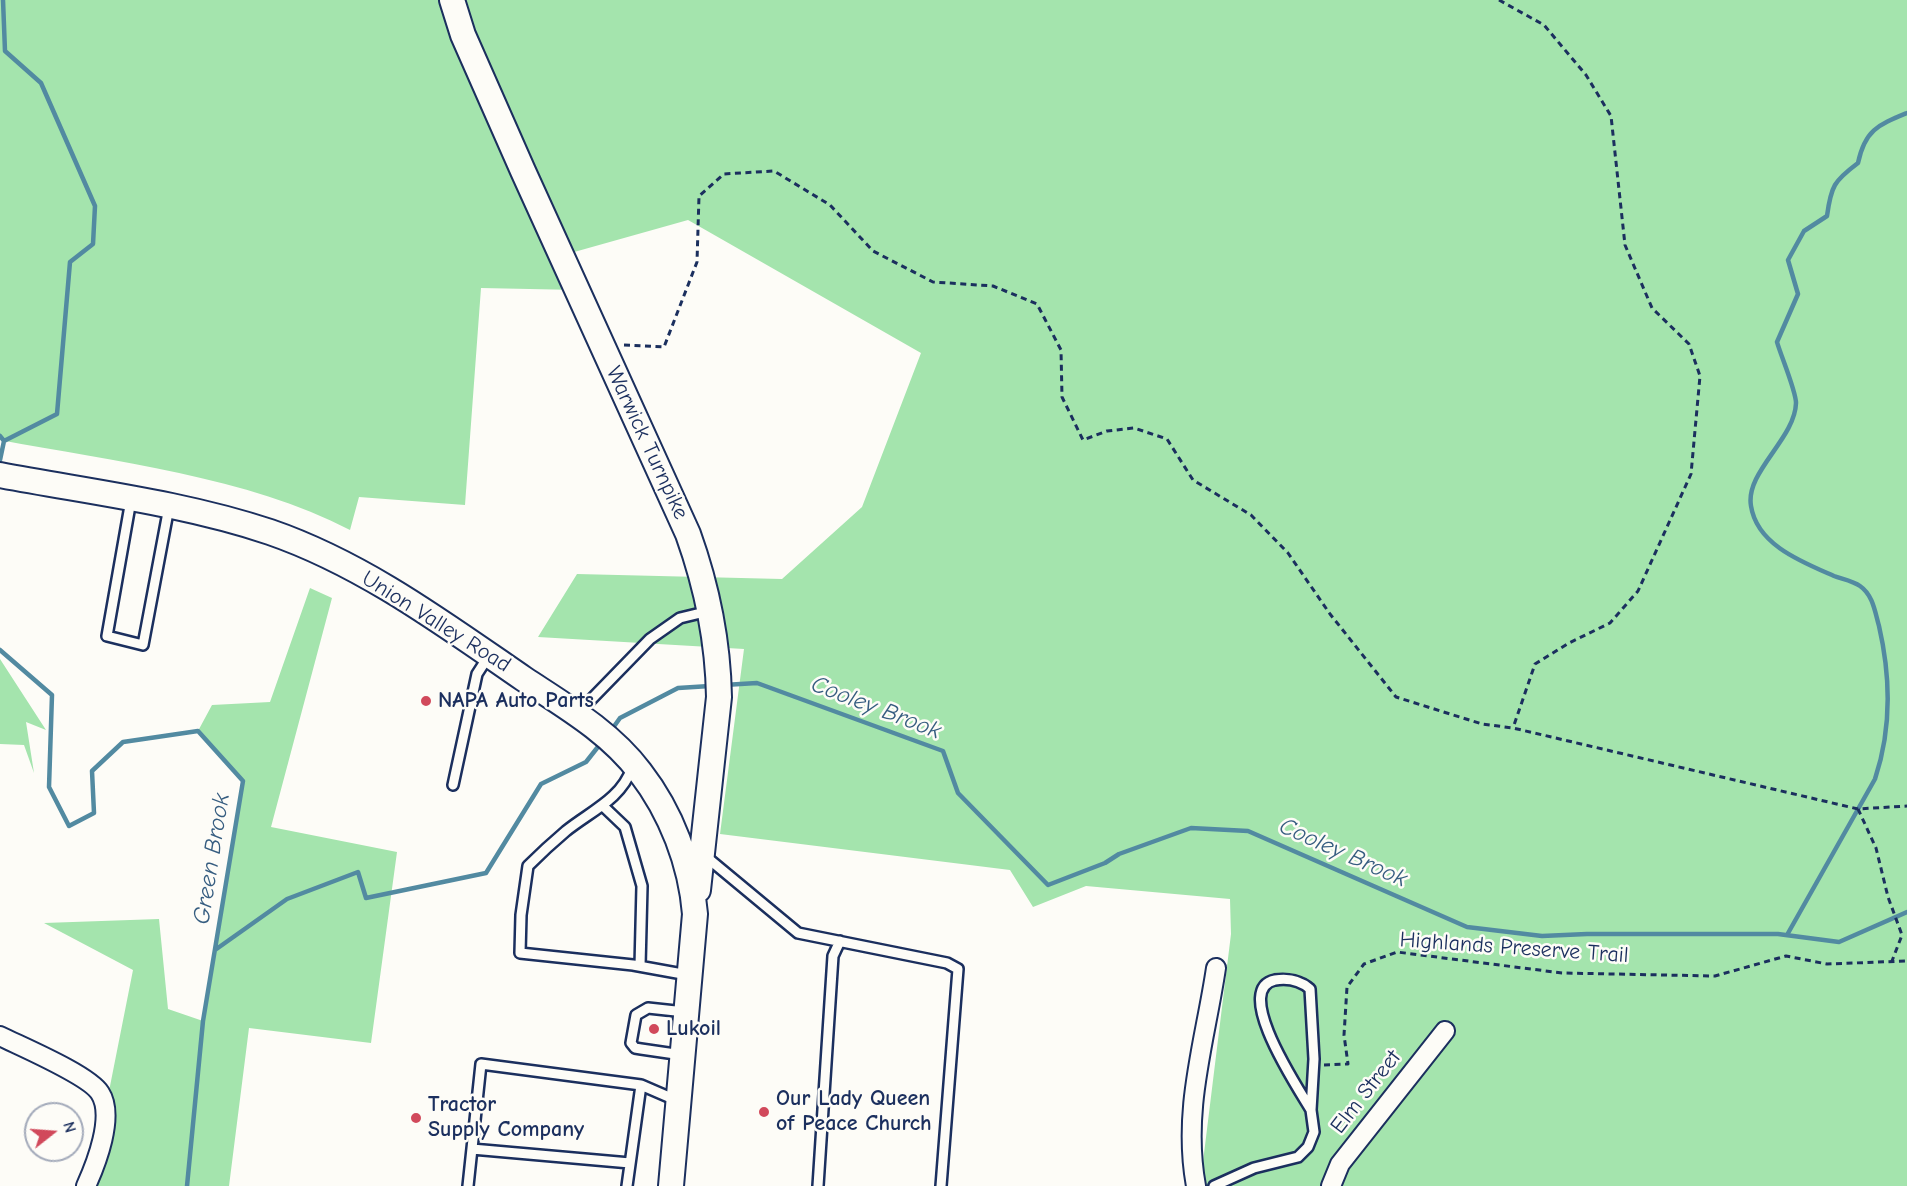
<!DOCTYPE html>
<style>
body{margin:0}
#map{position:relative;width:1907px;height:1186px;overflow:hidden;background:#fdfcf7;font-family:"Comic Neue",sans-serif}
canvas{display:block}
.north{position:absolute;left:24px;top:1102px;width:60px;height:60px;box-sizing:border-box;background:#fdfcf7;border:2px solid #a3aaba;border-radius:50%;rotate:73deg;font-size:16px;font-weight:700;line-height:24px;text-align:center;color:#1b2f5e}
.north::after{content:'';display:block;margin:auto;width:21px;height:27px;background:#d1495b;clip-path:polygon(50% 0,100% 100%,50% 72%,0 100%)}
</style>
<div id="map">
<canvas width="1907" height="1186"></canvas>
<div class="north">N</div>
</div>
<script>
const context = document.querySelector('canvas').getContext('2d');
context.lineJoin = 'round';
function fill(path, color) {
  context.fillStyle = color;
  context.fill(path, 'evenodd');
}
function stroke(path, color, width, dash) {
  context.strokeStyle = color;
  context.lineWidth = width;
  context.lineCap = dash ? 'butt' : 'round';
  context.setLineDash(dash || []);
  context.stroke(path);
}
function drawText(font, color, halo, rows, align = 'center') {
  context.font = font + ' "Comic Neue",sans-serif';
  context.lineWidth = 5;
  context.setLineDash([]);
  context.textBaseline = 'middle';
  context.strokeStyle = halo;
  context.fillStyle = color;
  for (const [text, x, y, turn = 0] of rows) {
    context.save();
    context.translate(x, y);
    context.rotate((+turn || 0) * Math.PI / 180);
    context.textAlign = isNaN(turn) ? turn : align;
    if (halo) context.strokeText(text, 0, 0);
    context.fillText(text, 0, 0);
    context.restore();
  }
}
fill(new Path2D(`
 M0 0H1907V1186H1200L1231 934 1230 899 1086 886 1033 907 1010 870 720 834 744 649 538 637 577 574 782 579 862 507 921 353 688 220 560 256 578 290 481 288 465 505 359 497 350 530C249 477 112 461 0 440Z
 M310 588 332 598 271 827 397 852 371 1043 249 1028 229 1186H86L92 1177 133 970 44 923 159 919 168 1009 203 1021 243 781 198 731 212 705 270 702Z
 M0 659 46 730 26 722 34 773 24 745 0 744Z`), '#a4e4ad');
stroke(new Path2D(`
 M3 0 5 51 41 83 95 206 93 244 70 262 57 414 4 441
 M0 436 4 441 0 460
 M0 650 52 695 49 787 69 826 94 813 92 771 123 742 198 731 243 781 203 1021 187 1186
 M724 685 757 683 943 751 958 793 1048 885 1105 863 1119 854 1191 828 1248 831 1467 927 1542 936 1587 934H1778L1839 942 1907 912
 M610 732 620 718 678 688 710 686
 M1787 935 1875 779C1892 728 1891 678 1879 626 1875 612 1873 595 1860 586 1853 581 1842 579 1834 576 1802 562 1757 545 1751 506 1745 472 1795 439 1796 403 1796 391 1781 356 1777 342L1798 294 1788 260 1804 231 1827 216C1831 186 1834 181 1858 163 1865 130 1878 125 1907 113
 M215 950 287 899 358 872 366 898 486 873 541 784 586 762 601 743`), '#528aa1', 4.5);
const lane = new Path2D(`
 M131 500 107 636 143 645 169 507
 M578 713 650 639 680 618 709 611
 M632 768C621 799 591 811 566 831 553 842 540 854 528 866L521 915 520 953 633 965 688 975
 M453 785 477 674 488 657
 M603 806 625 827 642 886 640 966
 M704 855 798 933 947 963 958 969 941 1186
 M682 1055 641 1049 635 1048 631 1043 636 1015 648 1008 685 1012
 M472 1149 630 1163
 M468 1186 481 1064 641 1085 678 1101
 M627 1186 641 1085
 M818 1186 833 956 840 941
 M1214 1186 1254 1168 1298 1157 1308 1147 1314 1132 1311 1110 1314 1059 1310 989C1301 981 1288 978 1275 980 1231 989 1300 1091 1311 1110`);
const street = new Path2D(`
 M0 1036C22 1047 89 1075 100 1093 115 1116 96 1164 86 1186
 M1196 1186C1182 1110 1205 1042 1216 968
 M1331 1186 1340 1164 1445 1031`);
const secondary = new Path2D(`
 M452 0 463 35 523 171 688 534C707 587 718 640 719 697L698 890
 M0 475C90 492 183 503 270 532 363 564 444 624 524 679 565 706 610 732 640 772 671 812 691 864 695 914L671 1186`);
stroke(lane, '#1b2f5e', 14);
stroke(street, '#1b2f5e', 22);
stroke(secondary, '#1b2f5e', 28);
stroke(new Path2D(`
 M1499 0 1544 25 1586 75 1611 116 1625 245 1652 308 1689 344 1700 376 1691 474 1638 591 1610 623 1569 643 1535 664 1513 728
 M624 345 664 347 697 262 699 196 724 174 774 171 830 205 873 251 933 282 993 286 1037 304 1061 350 1062 397 1083 440 1107 431 1134 428 1167 439 1193 480 1251 515 1288 553 1330 614 1396 697 1482 724 1513 728 1858 809 1907 806
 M1858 809 1876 848 1888 897 1902 935 1892 961
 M1324 1065 1348 1064 1344 1035 1347 987 1364 964 1397 952 1562 973 1715 976 1786 956 1827 964 1907 961`), '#1b2f5e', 3, [6, 4.5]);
stroke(lane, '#fdfcf7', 9);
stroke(street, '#fdfcf7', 18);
stroke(secondary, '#fdfcf7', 24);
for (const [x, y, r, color] of [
 [426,701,6,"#d1495b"],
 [654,1029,6,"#d1495b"],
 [764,1112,6,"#d1495b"],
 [416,1118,6,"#d1495b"]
]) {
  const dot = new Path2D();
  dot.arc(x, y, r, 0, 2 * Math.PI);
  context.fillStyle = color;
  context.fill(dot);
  stroke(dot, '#fdfcf7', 2);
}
drawText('22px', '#1b2f5e', '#fdfcf7', [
 ["Warwick Turnpike",647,443,65],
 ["Union Valley Road",436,622,32],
 ["Highlands Preserve Trail",1514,948,4],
 ["Elm Street",1366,1092,-52]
]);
drawText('bold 22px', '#1b2f5e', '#fdfcf7', [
 ["NAPA Auto Parts",438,701],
 ["Lukoil",666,1029],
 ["Our Lady Queen",776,1099],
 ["of Peace Church",776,1124],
 ["Tractor",428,1105],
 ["Supply Company",428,1130]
], 'left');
drawText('italic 24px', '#365d80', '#fdfcf7', [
 ["Cooley Brook",876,708,21],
 ["Cooley Brook",1343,853,24],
 ["Green Brook",212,859,-81]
]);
</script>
